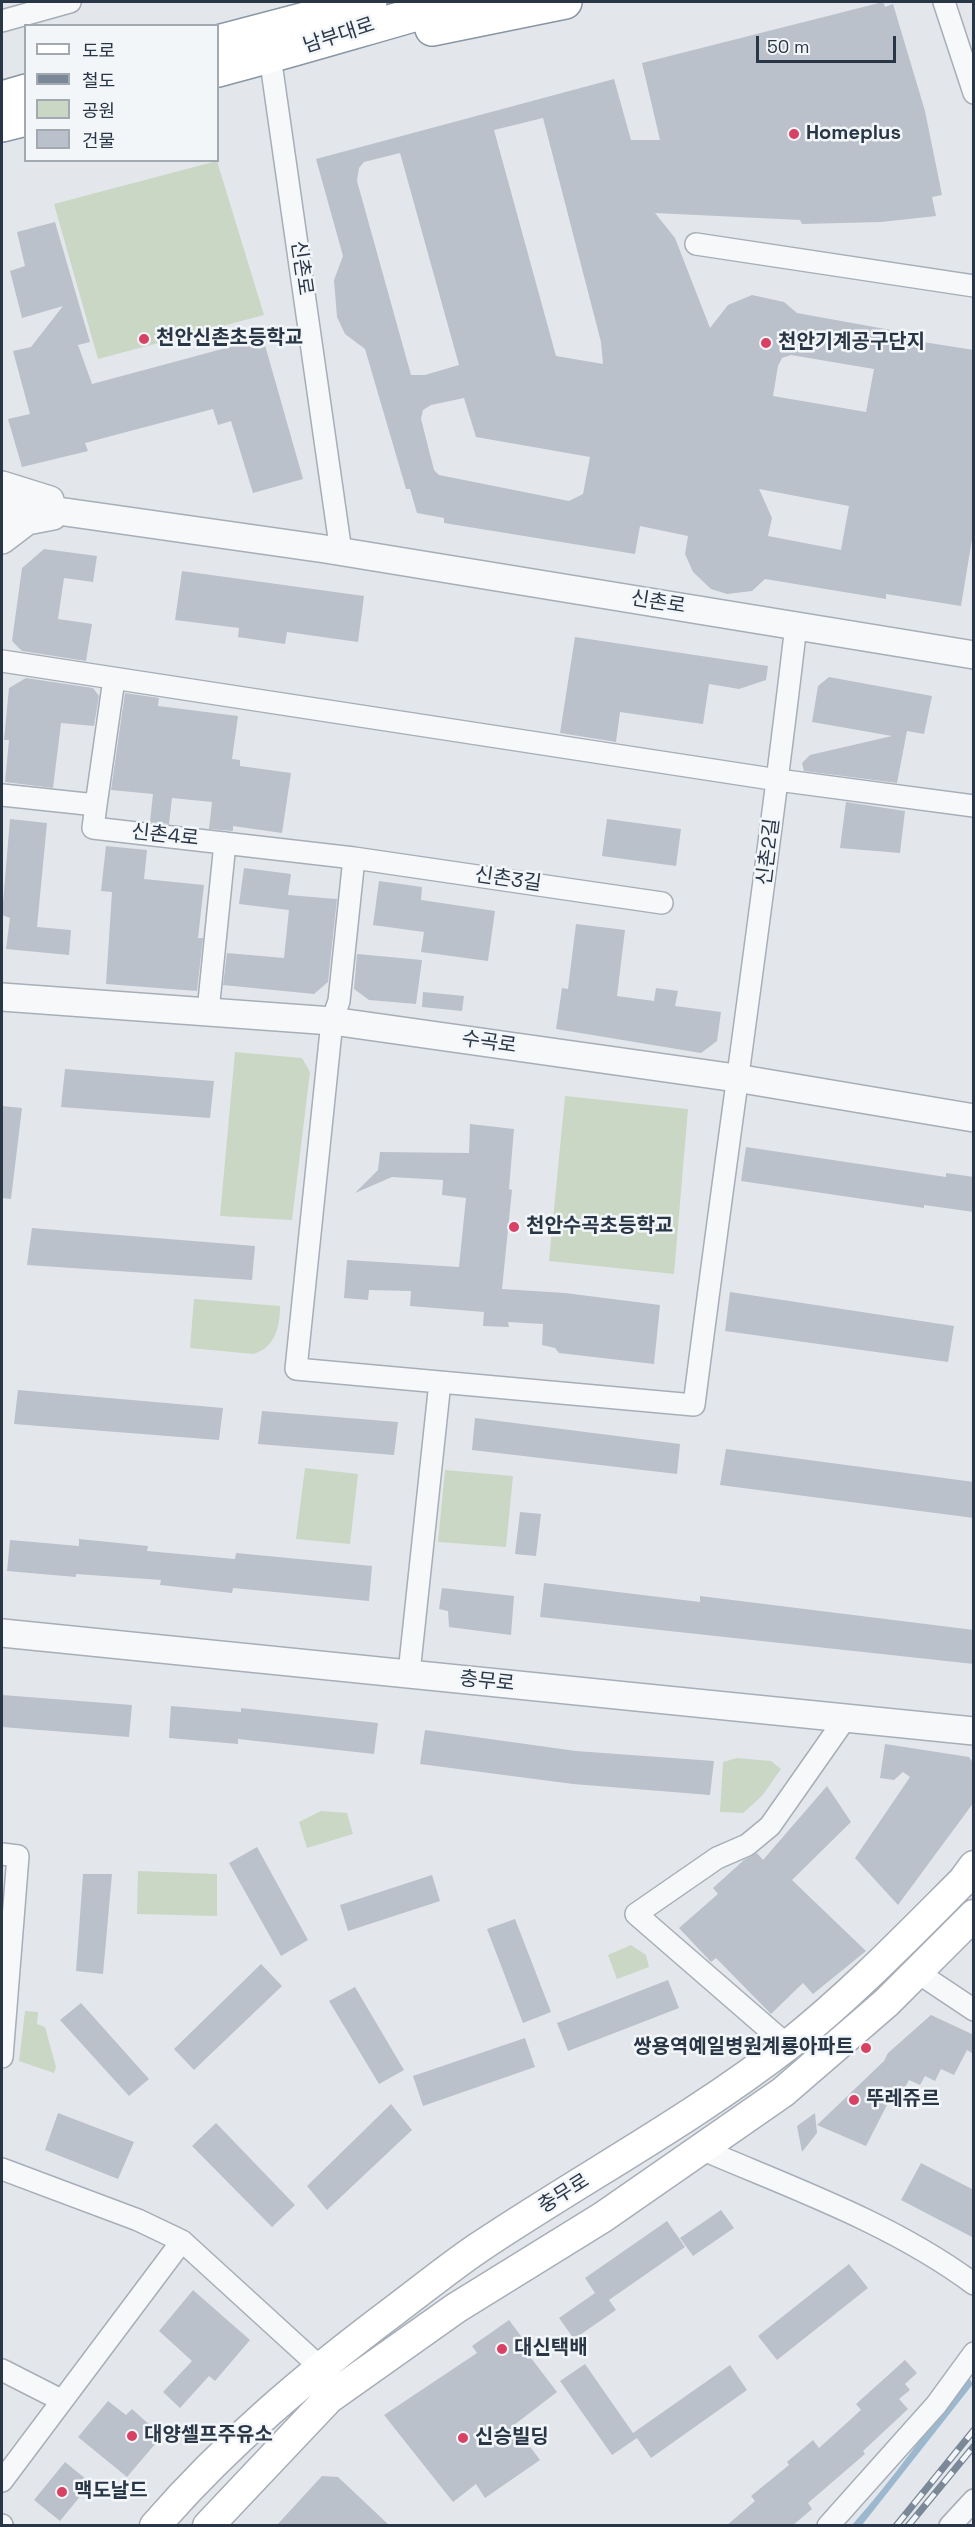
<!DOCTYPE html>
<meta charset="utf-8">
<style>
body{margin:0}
#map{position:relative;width:975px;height:2527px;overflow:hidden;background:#e3e7ec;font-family:"Space Grotesk","Noto Sans KR",sans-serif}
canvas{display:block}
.frame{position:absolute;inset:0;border:3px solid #293646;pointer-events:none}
.legend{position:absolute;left:24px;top:24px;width:195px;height:138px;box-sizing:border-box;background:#f3f6f9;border:2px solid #a2a9b1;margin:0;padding:8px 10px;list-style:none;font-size:18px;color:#293646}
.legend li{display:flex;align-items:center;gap:12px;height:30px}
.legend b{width:30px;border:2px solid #a2a9b1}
.scale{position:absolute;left:756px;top:36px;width:140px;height:27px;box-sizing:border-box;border:3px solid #293646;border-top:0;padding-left:8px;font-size:18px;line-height:21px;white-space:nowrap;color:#293646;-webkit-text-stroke:4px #f3f6f9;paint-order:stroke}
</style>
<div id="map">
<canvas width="975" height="2527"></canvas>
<div class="frame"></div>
<ul class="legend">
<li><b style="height:8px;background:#fff"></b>도로</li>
<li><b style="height:8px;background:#7b8897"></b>철도</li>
<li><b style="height:16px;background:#cad7c4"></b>공원</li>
<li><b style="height:16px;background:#bac1ca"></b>건물</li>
</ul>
<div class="scale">50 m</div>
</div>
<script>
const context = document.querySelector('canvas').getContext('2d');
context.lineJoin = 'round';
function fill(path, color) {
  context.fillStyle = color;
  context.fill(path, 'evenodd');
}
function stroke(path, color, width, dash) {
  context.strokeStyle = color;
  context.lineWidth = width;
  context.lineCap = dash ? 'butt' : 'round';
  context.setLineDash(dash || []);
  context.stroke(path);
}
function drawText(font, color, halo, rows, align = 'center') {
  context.font = font + ' "Space Grotesk","Noto Sans KR",sans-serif';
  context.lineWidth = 5;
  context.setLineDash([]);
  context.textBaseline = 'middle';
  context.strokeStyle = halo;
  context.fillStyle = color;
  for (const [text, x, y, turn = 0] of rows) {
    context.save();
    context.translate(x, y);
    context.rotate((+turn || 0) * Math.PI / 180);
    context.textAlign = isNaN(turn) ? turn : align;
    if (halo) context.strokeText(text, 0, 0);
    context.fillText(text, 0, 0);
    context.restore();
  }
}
fill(new Path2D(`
 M217 161 264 315 98 359 54 204Z
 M235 1052 302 1058 310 1072 292 1220 220 1216Z
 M565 1096 688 1109 674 1274 549 1261Z
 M194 1299 280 1306C280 1327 275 1348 253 1354L190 1348Z
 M305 1468 358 1474 350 1544 296 1539Z
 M445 1470 513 1476 506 1547 438 1542Z
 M737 1758 771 1761 781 1769 762 1796 743 1813 720 1812 723 1762Z
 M321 1811 347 1813 353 1834 307 1848 299 1822Z
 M138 1871 217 1874V1916L137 1914Z
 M631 1945 646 1955 649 1967 617 1979 608 1955Z
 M25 2011 38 2012 37 2024 45 2027 56 2067 54 2073 19 2061Z`), '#cad7c4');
fill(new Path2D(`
 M969 2378 973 2384 862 2525 851 2526C894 2479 928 2426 969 2378Z`), '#9cb8ce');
fill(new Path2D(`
 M883 2 885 7 893 4 925 111 942 195 932 197 936 216 881 222 802 224 800 220 655 213 675 238 710 328 728 305 752 295 784 302 797 313 924 336 923 342 974 350V527L961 606 886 594V599L765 579 752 591 727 594 711 589 693 572 685 554 688 536 640 526 635 554 444 523V518L417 513 410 489H406L365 349 345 334 337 317 334 280 343 256 316 159 614 79 631 140H660L642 63ZM543 118 601 342 603 364 556 356 494 130ZM400 153 459 365 425 375H411L357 181 359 168 364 162ZM791 355 874 369 866 412 773 396 778 366 782 358ZM464 398 476 437 590 457 583 494 569 501 439 475 434 470 421 419 423 410 431 405ZM759 489 849 506 841 550 768 536 772 518Z
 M55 222 90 342 78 345 92 384 263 338 303 479 253 493 231 421 218 425 213 409 85 443 88 451 22 467 8 419 30 414 13 351 31 347 63 306 22 318 10 271 25 266 17 232Z
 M44 549 97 556 93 582 64 578 58 619 92 624 86 661 22 651 12 641 22 568Z
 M182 571 364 596 358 642 287 632 285 644 238 637 239 628 175 620Z
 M575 637 768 666 766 680 739 689 709 684 703 724 620 712 616 742 560 733Z
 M829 677 932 696 924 734 907 731 897 783 804 771 802 763 810 755 892 736 812 722 818 686Z
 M26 678 93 688 99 696 94 726 61 723 53 788 5 782 9 740H4L9 688Z
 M125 693 159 698 158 706 238 716 232 759 240 760V766L291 773 282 833 233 826V831L209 829 212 802 172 798 169 824 150 822 153 794 111 790Z
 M846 802 905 811 900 853 840 848Z
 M10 819 47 823 37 927 71 930 69 955 6 949 10 918 2 915Z
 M607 819 681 829 676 866 602 856Z
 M106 846 147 850 144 879 204 885 198 938H203L197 991 106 984 112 892 101 891Z
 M244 868 291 874 288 895 337 899 328 982 314 994 223 985 227 953 284 958 289 910 239 904Z
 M379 881 422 887 421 900 495 911 488 961 421 952 424 932 373 925Z
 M576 924 625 930 617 996 654 1001 656 988 678 991 675 1006 721 1012 717 1041 701 1053 556 1029 562 988 568 989Z
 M357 954 422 960 416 1004 369 1000 354 989Z
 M423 992 464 996 462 1011 422 1007Z
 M65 1069 214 1081 210 1118 61 1107Z
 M2 1106 22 1108 11 1199 2 1198Z
 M470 1124 514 1129 509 1189 512 1190 502 1289 565 1293 660 1305 654 1364 559 1353 555 1348 542 1345 543 1324 508 1322 509 1327 483 1326 484 1312 410 1306 411 1291 369 1290 368 1300 344 1298 347 1260 459 1267 466 1198 442 1195 443 1180 392 1177 355 1193 378 1170 380 1152 469 1153Z
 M746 1147 946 1177V1173L974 1177V1212L924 1205V1208L741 1181Z
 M32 1228 255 1246 252 1280 27 1265Z
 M730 1292 954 1326 948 1362 725 1331Z
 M18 1390 223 1408 219 1440 14 1424Z
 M262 1411 398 1422 394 1455 258 1444Z
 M475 1418 680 1444 677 1474 472 1450Z
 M726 1449 974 1482V1518L720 1485Z
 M520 1512 541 1514 536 1556 515 1554Z
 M79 1539 148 1546 147 1551 235 1559 236 1553 372 1566 369 1601 233 1588 232 1593 160 1585 161 1580 76 1574V1577L7 1571 10 1540 79 1546Z
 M544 1583 700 1602V1596L974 1630V1664L540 1617Z
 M442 1588 514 1596 511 1635 449 1627 448 1611 439 1609Z
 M2 1695 132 1705 129 1737 2 1727Z
 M171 1706 241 1712V1708L378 1723 374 1754 238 1739V1744L169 1738Z
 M425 1730 576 1751 714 1761 710 1795 573 1784 420 1764Z
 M885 1744 969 1757 974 1764V1802L898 1905 855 1858 910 1777 903 1772 894 1780 880 1778Z
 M827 1786 851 1822 792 1880 866 1951 813 1994 803 1983 771 2014 716 1958 711 1962 679 1928 718 1894 713 1888 744 1860 757 1853 763 1860Z
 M257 1847 308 1940 281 1956 229 1863Z
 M83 1874H112L103 1974 76 1971Z
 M432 1875 440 1901 348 1931 340 1905Z
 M515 1919 551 2012 523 2023 487 1929Z
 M261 1964 282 1986 194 2070 174 2049Z
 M668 1980 679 2008 568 2051 557 2023Z
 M355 1987 404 2070 379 2084 329 2001Z
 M81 2003 149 2079 129 2096 60 2020Z
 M931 2015 974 2035V2054L967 2050 954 2075 941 2069 935 2081 925 2076 920 2085 909 2080 897 2102 890 2099 866 2146 817 2125 884 2061 888 2053Z
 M525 2038 535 2067 423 2106 413 2076Z
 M391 2104 412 2130 327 2210 307 2186Z
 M58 2113 134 2142 118 2179 45 2150Z
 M815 2113 817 2133 802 2152 797 2126Z
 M216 2123 295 2205 272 2227 192 2146Z
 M921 2163 974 2190V2238L901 2200Z
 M721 2210 734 2228 693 2256 680 2238Z
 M667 2221 685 2247 609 2300 616 2310 574 2339 559 2318 595 2293 585 2278Z
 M849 2264 868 2288 777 2360 758 2336Z
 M193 2290 250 2340 215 2381 209 2376 180 2408 163 2392 192 2361 159 2331Z
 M509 2320 532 2351 528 2354 557 2392 514 2425 540 2460 485 2498 476 2484 453 2502 384 2415 477 2353 472 2346Z
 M905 2360 917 2373 905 2384 910 2390 899 2399 908 2409 863 2451 865 2454 808 2503 812 2509 792 2526H726L755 2501 751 2496 789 2465 787 2462 813 2440 819 2448 861 2410 856 2404Z
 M585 2364 633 2433 730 2365 747 2390 651 2458 637 2438 612 2455 560 2381Z
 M108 2401 126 2415 132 2409 162 2436 127 2477 78 2437Z
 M65 2462 91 2483 60 2521 34 2500Z
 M322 2476 338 2477 390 2526H276Z`), '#bac1ca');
const minor = new Path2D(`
 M944 2 974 93
 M2 21 70 2
 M270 56 341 552
 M696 244 974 286
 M2 661 778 780 974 806
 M2 795 96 805 93 828 354 858 662 903
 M96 805 114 679
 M354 858 339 1001 332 1021 296 1369 694 1405C727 1145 766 886 796 625
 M208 1011 225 843
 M409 1673 440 1382
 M2 1854 18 1856 2 2057
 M917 1972 974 2010
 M787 2045 636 1914 717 1858 747 1845 770 1826 845 1719
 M699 2148C792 2188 892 2223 974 2284
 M2 2169 138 2220 182 2241 320 2367
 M2 2370 61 2400
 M2 2481 182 2241
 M2 2525V2526
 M828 2526 936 2405 974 2353
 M950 2526 974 2500`);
const tertiary = new Path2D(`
 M2 485 50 500
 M2 509 30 507 325 549 974 655
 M2 540 27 521 53 516
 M2 997 332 1021 736 1078 974 1118
 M2 1633 974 1731`);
const secondary = new Path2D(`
 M155 2526C227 2443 307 2376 395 2310 423 2289 450 2267 478 2248 581 2179 690 2121 788 2045 851 1995 906 1938 963 1881L974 1866
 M208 2526 329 2398 456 2308 603 2217 783 2092 886 2003 974 1915`);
const trunk = new Path2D(`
 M432 29 565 2
 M218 42 370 2
 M218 70C299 49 379 24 460 2
 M2 98 26 91
 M2 125 26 119`);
stroke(minor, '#a7aeb7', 24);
stroke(tertiary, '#a7aeb7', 30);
stroke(secondary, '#a7aeb7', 33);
stroke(trunk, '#8996a4', 36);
stroke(minor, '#f6f8fa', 21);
stroke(tertiary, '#f6f8fa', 27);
stroke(secondary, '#fff', 30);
stroke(trunk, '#fff', 33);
const rail = new Path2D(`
 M896 2526 974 2430
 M908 2526 974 2446`);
stroke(rail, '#7b8897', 7);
stroke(rail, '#f3f6f9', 4.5, [14]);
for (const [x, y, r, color] of [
 [794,134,6,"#d84164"],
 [144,339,6,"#d84164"],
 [766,343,6,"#d84164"],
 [514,1227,6,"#d84164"],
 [866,2048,6,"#d84164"],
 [854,2100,6,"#d84164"],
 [502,2349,6,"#d84164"],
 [132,2436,6,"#d84164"],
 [463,2438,6,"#d84164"],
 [62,2492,6,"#d84164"]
]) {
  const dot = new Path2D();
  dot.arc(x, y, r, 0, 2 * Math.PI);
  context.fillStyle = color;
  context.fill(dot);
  stroke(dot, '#f3f6f9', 2);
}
drawText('20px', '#293646', '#f3f6f9', [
 ["남부대로",339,36,-18],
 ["신촌로",301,268,82],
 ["신촌로",658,603,9],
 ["신촌4로",165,836,6],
 ["신촌2길",769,852,-83],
 ["신촌3길",508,880,8],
 ["수곡로",489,1043,8],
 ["충무로",487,1682,6],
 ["충무로",564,2194,-32]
]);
drawText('bold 20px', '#293646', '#f3f6f9', [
 ["Homeplus",806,134],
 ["천안신촌초등학교",156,339],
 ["천안기계공구단지",778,343],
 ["천안수곡초등학교",526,1227],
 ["쌍용역예일병원계룡아파트",854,2048,"right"],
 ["뚜레쥬르",866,2100],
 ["대신택배",514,2349],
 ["대양셀프주유소",144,2436],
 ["신승빌딩",475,2438],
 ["맥도날드",74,2492]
], 'left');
</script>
